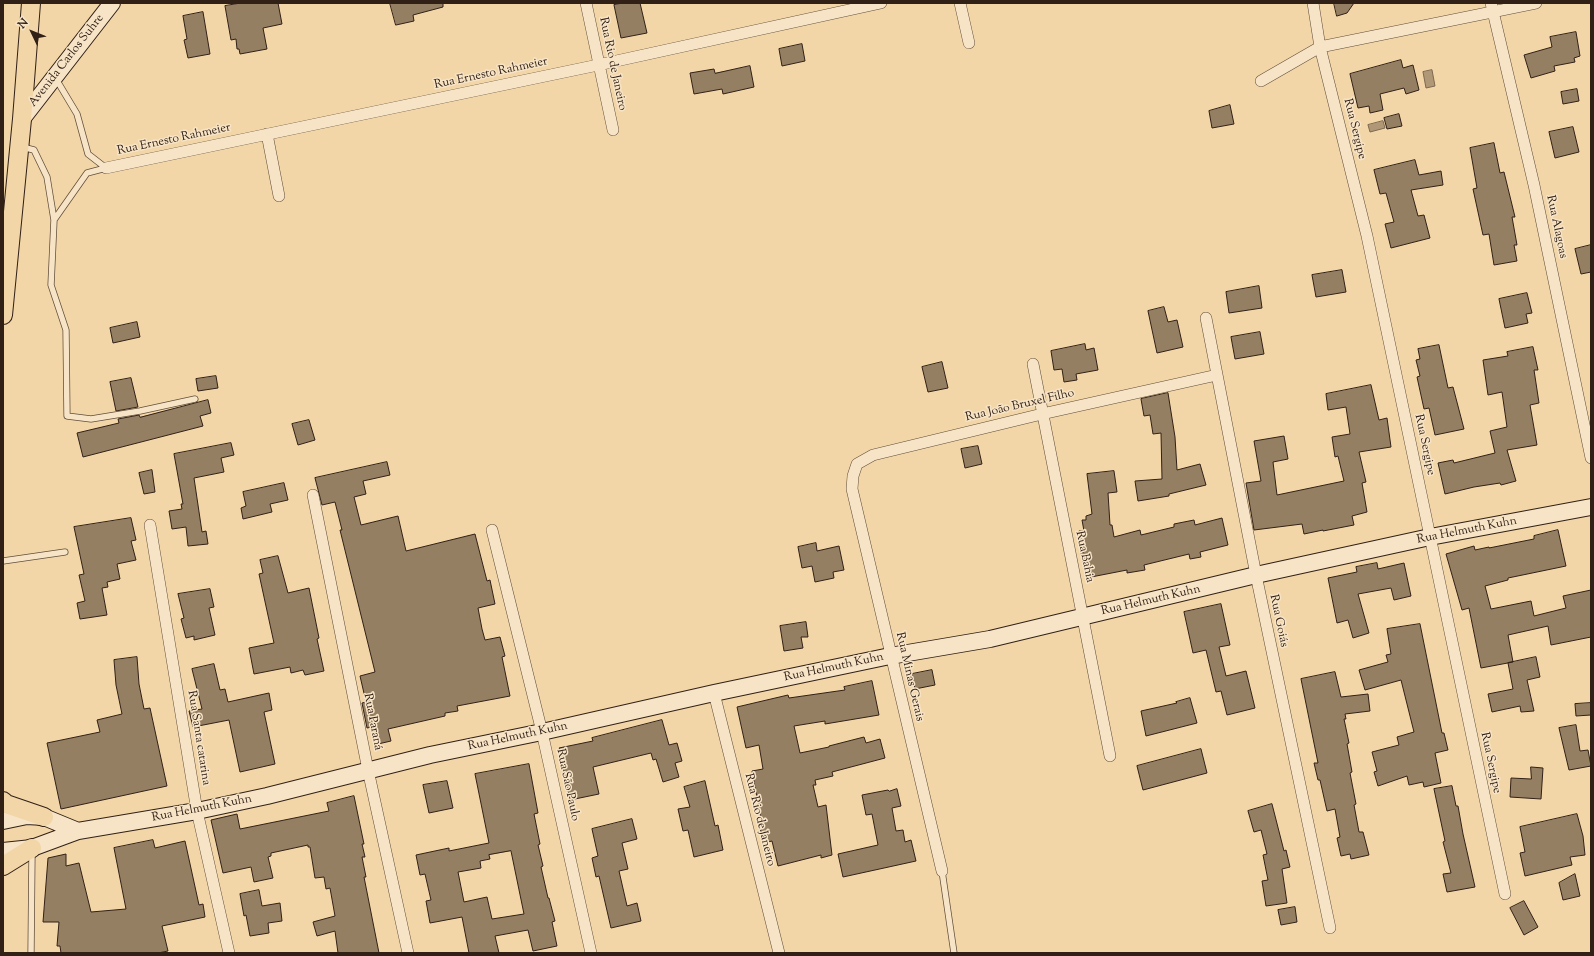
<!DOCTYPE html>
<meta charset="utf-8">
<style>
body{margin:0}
#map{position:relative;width:1594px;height:956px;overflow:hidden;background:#f2d6a8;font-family:"Sorts Mill Goudy",serif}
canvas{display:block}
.frame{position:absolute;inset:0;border:4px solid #312016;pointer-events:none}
.north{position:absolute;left:12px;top:12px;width:40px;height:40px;-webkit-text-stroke:3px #f7e4c6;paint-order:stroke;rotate:313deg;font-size:11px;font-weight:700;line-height:16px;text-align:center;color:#312016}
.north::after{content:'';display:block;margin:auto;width:14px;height:18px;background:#312016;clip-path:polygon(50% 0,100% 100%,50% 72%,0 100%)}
</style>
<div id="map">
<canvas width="1594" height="956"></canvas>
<div class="frame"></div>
<div class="north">N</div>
</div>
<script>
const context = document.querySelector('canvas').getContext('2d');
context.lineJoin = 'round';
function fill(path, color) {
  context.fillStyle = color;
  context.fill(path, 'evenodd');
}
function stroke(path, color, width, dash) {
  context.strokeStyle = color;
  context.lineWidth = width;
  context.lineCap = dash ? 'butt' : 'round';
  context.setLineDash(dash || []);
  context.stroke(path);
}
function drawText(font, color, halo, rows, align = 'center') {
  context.font = font + ' "Sorts Mill Goudy",serif';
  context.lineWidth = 3;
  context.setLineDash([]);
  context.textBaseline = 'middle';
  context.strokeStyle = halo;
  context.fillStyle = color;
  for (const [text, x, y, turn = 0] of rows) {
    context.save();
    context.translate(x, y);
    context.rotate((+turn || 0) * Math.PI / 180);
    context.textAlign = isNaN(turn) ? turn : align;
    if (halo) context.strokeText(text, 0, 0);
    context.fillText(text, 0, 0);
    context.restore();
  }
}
const water = new Path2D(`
 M1432 70 1435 86 1426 88 1423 72Z
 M1383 121 1385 128 1370 132 1368 125Z`);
fill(water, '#b09876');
stroke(water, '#7d6850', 1);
const building = new Path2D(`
 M241 3H278L282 24 263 28 267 49 240 54 239 49H237L236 39 231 40 225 6Z
 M390 3H443V7L413 15 414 21 396 25Z
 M623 3H640L647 33 621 38 614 5Z
 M1334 3H1354L1347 13 1337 16Z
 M203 12 210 54 188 58 184 40 187 39 183 16Z
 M1576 32 1580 56 1574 58 1575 62 1554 66 1555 71 1531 78 1524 55 1552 47 1550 37Z
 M802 44 805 61 782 66 779 49Z
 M1401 60 1403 68 1413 65 1419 90 1406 94 1404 88 1380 94 1383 110 1370 113 1369 106 1358 108 1350 74Z
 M750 66 754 87 723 94 722 89 694 94 690 73 714 69 715 73Z
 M1577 89 1579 101 1563 104 1561 92Z
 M1230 105 1234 124 1212 128 1209 111Z
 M1399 114 1402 126 1387 129 1384 118Z
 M1573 127 1579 152 1555 158 1549 132Z
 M1494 143 1500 173 1504 172 1515 217H1512L1517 245H1514L1517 261 1494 265 1489 234 1483 235 1473 189 1477 188 1470 148Z
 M1415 160 1419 175 1441 171 1443 185 1411 190 1418 216 1424 215 1430 238 1391 248 1385 224 1394 222 1386 193 1380 194 1374 170Z
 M1591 245V272L1581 274 1575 249Z
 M1342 270 1346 292 1316 297 1312 275Z
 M1259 286 1262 308 1229 313 1226 292Z
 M1527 293 1532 313 1526 314 1528 323 1505 328 1499 299Z
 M1164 307 1168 322 1177 320 1183 347 1157 353 1148 311Z
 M137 322 140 337 113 343 110 328Z
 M1260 332 1264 354 1235 359 1231 337Z
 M1085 344 1086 350 1094 348 1098 370 1076 374 1077 380 1064 382 1062 369 1054 370 1051 351Z
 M1439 345 1448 388 1453 387 1464 429 1435 435 1429 408 1424 409 1417 377 1420 376 1416 360 1420 359 1418 349Z
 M1533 347 1538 370H1534L1539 403 1530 405 1537 445 1507 450 1516 481 1501 485 1500 483 1474 487 1445 494 1438 463 1453 460 1454 463 1495 453 1490 431 1507 427 1502 392 1488 395 1483 360 1508 356 1507 352Z
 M942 362 948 388 928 392 922 367Z
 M216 376 218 388 198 391 196 379Z
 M131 378 138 407 116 411 110 382Z
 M1371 385 1379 420 1387 418 1391 447 1359 452 1366 482 1362 483 1367 512 1352 516 1354 525 1323 531V530L1304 534 1302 524 1254 530 1246 483 1261 481 1254 441 1284 436 1288 459 1273 462 1277 495 1344 481 1338 456 1335 457 1332 437 1350 434 1346 407 1328 410 1326 394Z
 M1168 393 1175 437 1177 470 1200 464 1206 485 1169 494V496L1138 501 1135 481 1162 479 1161 433 1153 434 1150 415 1144 416 1141 399Z
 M208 400 211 413 200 416 203 426 83 457 77 433 119 423 118 419 139 415 140 417Z
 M309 420 315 440 298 445 292 424Z
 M231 443 234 455 221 458 224 472 194 478 202 532 206 531 208 544 188 546 186 527 172 529 169 511 182 509 181 504H183L174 454Z
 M978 446 982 464 965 468 961 449Z
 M387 462 390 475 363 481 366 494 354 497 361 525 398 516 406 551 475 534 487 581 490 580 495 604 478 608 482 629 485 640 500 637 505 656 502 657 510 696 457 706 458 711 445 713V716L388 729 391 741 378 744 375 732H373L372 727 367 728 362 703 366 702 360 676 375 672 340 530H342L335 502 322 505 315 478Z
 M152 470 155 492 144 494 139 473Z
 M1114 471 1117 492 1108 493 1110 525H1112L1114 537 1140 530 1141 535 1174 527V524L1194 520 1195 525 1222 518 1228 545 1200 552 1201 557 1190 559 1189 554 1144 565 1145 570 1127 573V570L1086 578 1081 553H1083L1079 531H1084L1082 520H1086V516L1092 514 1087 474Z
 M284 483 288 500 270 504 272 512 243 519 241 508 246 506 243 492Z
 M131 518 136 540 131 541 136 560 117 564 120 579 107 582 108 587 102 588 107 615 80 619 77 603 85 601 79 575 84 574 74 527Z
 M1558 530 1566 566 1508 578V580L1485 586 1491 609 1531 601 1534 616 1566 608 1563 596 1591 590V637L1551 645 1548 626 1508 635 1513 662 1481 668 1469 608 1462 610 1446 554 1474 546 1475 550 1489 547V548L1534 539V536Z
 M816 543 817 551 839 546 844 570 833 572 834 578 815 582 812 566 802 568 798 547Z
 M278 556 288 593 309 588 319 638 317 639 324 671 305 675 303 670 291 673 290 667 254 674 249 648 274 643 259 574 263 573 260 560Z
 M1377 563 1378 569 1404 563 1411 596 1394 600 1391 588 1358 594 1369 633 1353 638 1348 620 1337 623 1328 578 1357 572 1356 567Z
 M210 589 214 607 209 608 215 635 194 640V636L186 638 181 619 184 618 178 594Z
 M1221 604 1230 645 1219 647 1226 676 1246 671 1255 708 1227 715 1221 691 1216 692 1206 650 1193 653 1184 612Z
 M806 622 808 637H801L803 648 784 651 780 626Z
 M1420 624 1442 733H1444L1448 750 1435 753 1441 783 1424 787 1423 782 1409 785 1407 776 1378 786 1374 772 1377 771 1372 752 1399 745 1397 737 1414 732 1401 680 1365 690 1359 670 1388 662 1386 655 1391 654 1387 629Z
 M137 657 139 684 144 709 150 708 167 786 61 809 47 743 100 732 97 720 122 714 116 685 114 660Z
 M1536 657 1540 677 1527 680 1534 711 1521 712 1520 706 1492 712 1488 694 1513 689 1508 663Z
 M214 664 220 690 225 689 228 702 269 693 272 710 264 712 275 764 240 772 229 720 193 727 189 711 202 709 192 669Z
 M932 670 935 685 915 689 912 674Z
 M1335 672 1341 697 1368 694 1370 711 1345 714 1346 719H1344L1349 743 1347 744 1352 772 1350 773 1356 804 1354 805 1359 832H1363L1369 855 1351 859 1350 854 1341 856 1337 838 1340 837 1335 809 1327 811 1320 780H1318L1314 763H1318L1301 679Z
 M872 681 879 715 825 724V721L794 726 800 753 829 747V746L864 737 866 743 880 739 885 758 832 772 833 776 815 780 816 785H813L818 807 826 805 832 855 821 858V855L778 866 772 841 764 843 759 824H762L752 771 763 769 759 745 746 748 737 707 788 695 789 698 845 690 844 687Z
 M1190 698 1197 723 1146 736 1141 711 1177 703 1176 702Z
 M1591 703V715L1576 716 1575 704Z
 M662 720 669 745 677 743 682 761 675 763 679 777 663 782 656 759 653 760 651 753 593 767 599 794 570 800 559 748 593 741 592 738Z
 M1576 725 1580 751 1588 750 1591 766 1569 770 1559 728Z
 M1201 749 1207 773 1143 790 1137 766Z
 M529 764 538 813 534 814 540 844 538 845 543 866 541 867 548 898H549L555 921 552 922 557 946 533 951 528 930 495 936 499 953H469L462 917 430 923 426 901 431 900 425 874 420 875 416 855 449 848V851L489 843 475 774ZM511 851 524 914 492 919 487 897 464 902 458 872 481 868 480 861 490 859 489 855Z
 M1531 767 1543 768 1541 799 1510 797 1511 778 1531 779Z
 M447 781 453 808 429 813 423 785Z
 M705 781 715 826 718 825 723 850 694 857 688 830 683 831 678 809 690 807 684 787Z
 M1452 786 1456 806H1458L1463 834 1475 887 1447 892 1443 874 1451 873 1443 842 1445 841 1434 789Z
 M897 789 901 806 892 808 896 831 903 830 905 842 911 840 916 861 843 877 838 854 878 845 872 814 866 815 862 795 888 790 889 791Z
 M354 796 364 844H362L365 857H362L366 877H364L379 953H338L335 931 317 936 313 922 335 916 330 888 326 889 324 877 315 878 310 847H308V845L271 853V856L268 857 273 878 254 882 251 867 223 873 211 820 237 814 240 829 329 811 327 803Z
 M1272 804 1284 851 1286 850 1290 867 1282 869 1287 903 1266 906 1262 881 1268 880 1263 855 1267 854 1261 830 1254 832 1248 811Z
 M1577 814 1583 836 1585 855 1570 857 1572 865 1525 876 1520 853 1525 852 1520 827Z
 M632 819 637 839 622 843 628 869 619 871 627 906 637 903 641 921 611 928 599 876 596 877 592 858 598 856 592 829Z
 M153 840 155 848 185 841 199 905 203 904 205 917 162 926 168 951 158 953H61L60 946H57L59 922H43L48 858 66 854V866L79 863 91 912 126 909 114 848Z
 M1575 874 1580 896 1563 900 1559 883Z
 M259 890 262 906 280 903 282 921 268 923 269 933 250 936 246 915 244 916 240 894Z
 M1524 901 1538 927 1524 935 1510 908Z
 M1295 907 1297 922 1281 925 1278 910Z`);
fill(building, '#957f62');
stroke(building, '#312016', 1);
const lane = new Path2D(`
 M56 79 77 114 88 154 106 168
 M22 147 34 150 47 177 54 220
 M106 168 87 173 54 220 51 285 66 330 67 416 91 419 140 411 195 399
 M3 561 65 552
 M942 871 954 953
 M31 953 32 853`);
const street = new Path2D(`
 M586 3 613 130
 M960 3 969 43
 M1313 3 1320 47 1367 236 1505 894
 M1491 3 1534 185 1591 458
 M1261 81 1320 47 1536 3
 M267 134 279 196
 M106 168 598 65 881 3
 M1206 318 1256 575 1330 928
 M1033 364 1110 756
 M313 495 368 770 408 953
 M150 525 197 811 229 953
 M492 530 542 732 591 953
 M714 693 779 953
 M942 871 852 489 853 476 857 464 873 455 1042 414 1217 375`);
const secondary = new Path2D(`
 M22 119 112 3
 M3 821 27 816 44 817 78 831
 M3 851 32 848 78 831 197 811 267 796 430 755 542 732 714 693 890 656 990 639 1256 575 1430 537 1591 507`);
const primary = new Path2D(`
 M3 315 22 119 31 3
 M3 801 6 804 44 817
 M3 866 32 848`);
stroke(lane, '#614e3a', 7);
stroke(street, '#614e3a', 12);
stroke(secondary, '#312016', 18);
stroke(primary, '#312016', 20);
stroke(lane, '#f7e4c6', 5.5);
stroke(street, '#f7e4c6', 11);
stroke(secondary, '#f7e4c6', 16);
stroke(primary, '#f2d6a8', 18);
drawText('12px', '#312016', '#f7e4c6', [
 ["Avenida Carlos Suhre",67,61,-52],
 ["Rua Rio de Janeiro",612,64,78],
 ["Rua Ernesto Rahmeier",491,74,-12],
 ["Rua Sergipe",1354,129,76],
 ["Rua Ernesto Rahmeier",174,140,-12],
 ["Rua Alagoas",1556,227,78],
 ["Rua João Bruxel Filho",1020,406,-13],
 ["Rua Sergipe",1424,445,78],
 ["Rua Helmuth Kuhn",1467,531,-11],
 ["Rua Bahia",1084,557,78],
 ["Rua Helmuth Kuhn",1151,601,-13],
 ["Rua Goiás",1278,621,78],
 ["Rua Helmuth Kuhn",834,668,-12],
 ["Rua Minas Gerais",909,677,77],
 ["Rua Paraná",372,722,79],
 ["Rua Helmuth Kuhn",518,737,-12],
 ["Rua Santa catarina",198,738,81],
 ["Rua Sergipe",1490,763,78],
 ["Rua São Paulo",567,785,78],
 ["Rua Helmuth Kuhn",202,809,-11],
 ["Rua Rio de Janeiro",759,820,76]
]);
</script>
